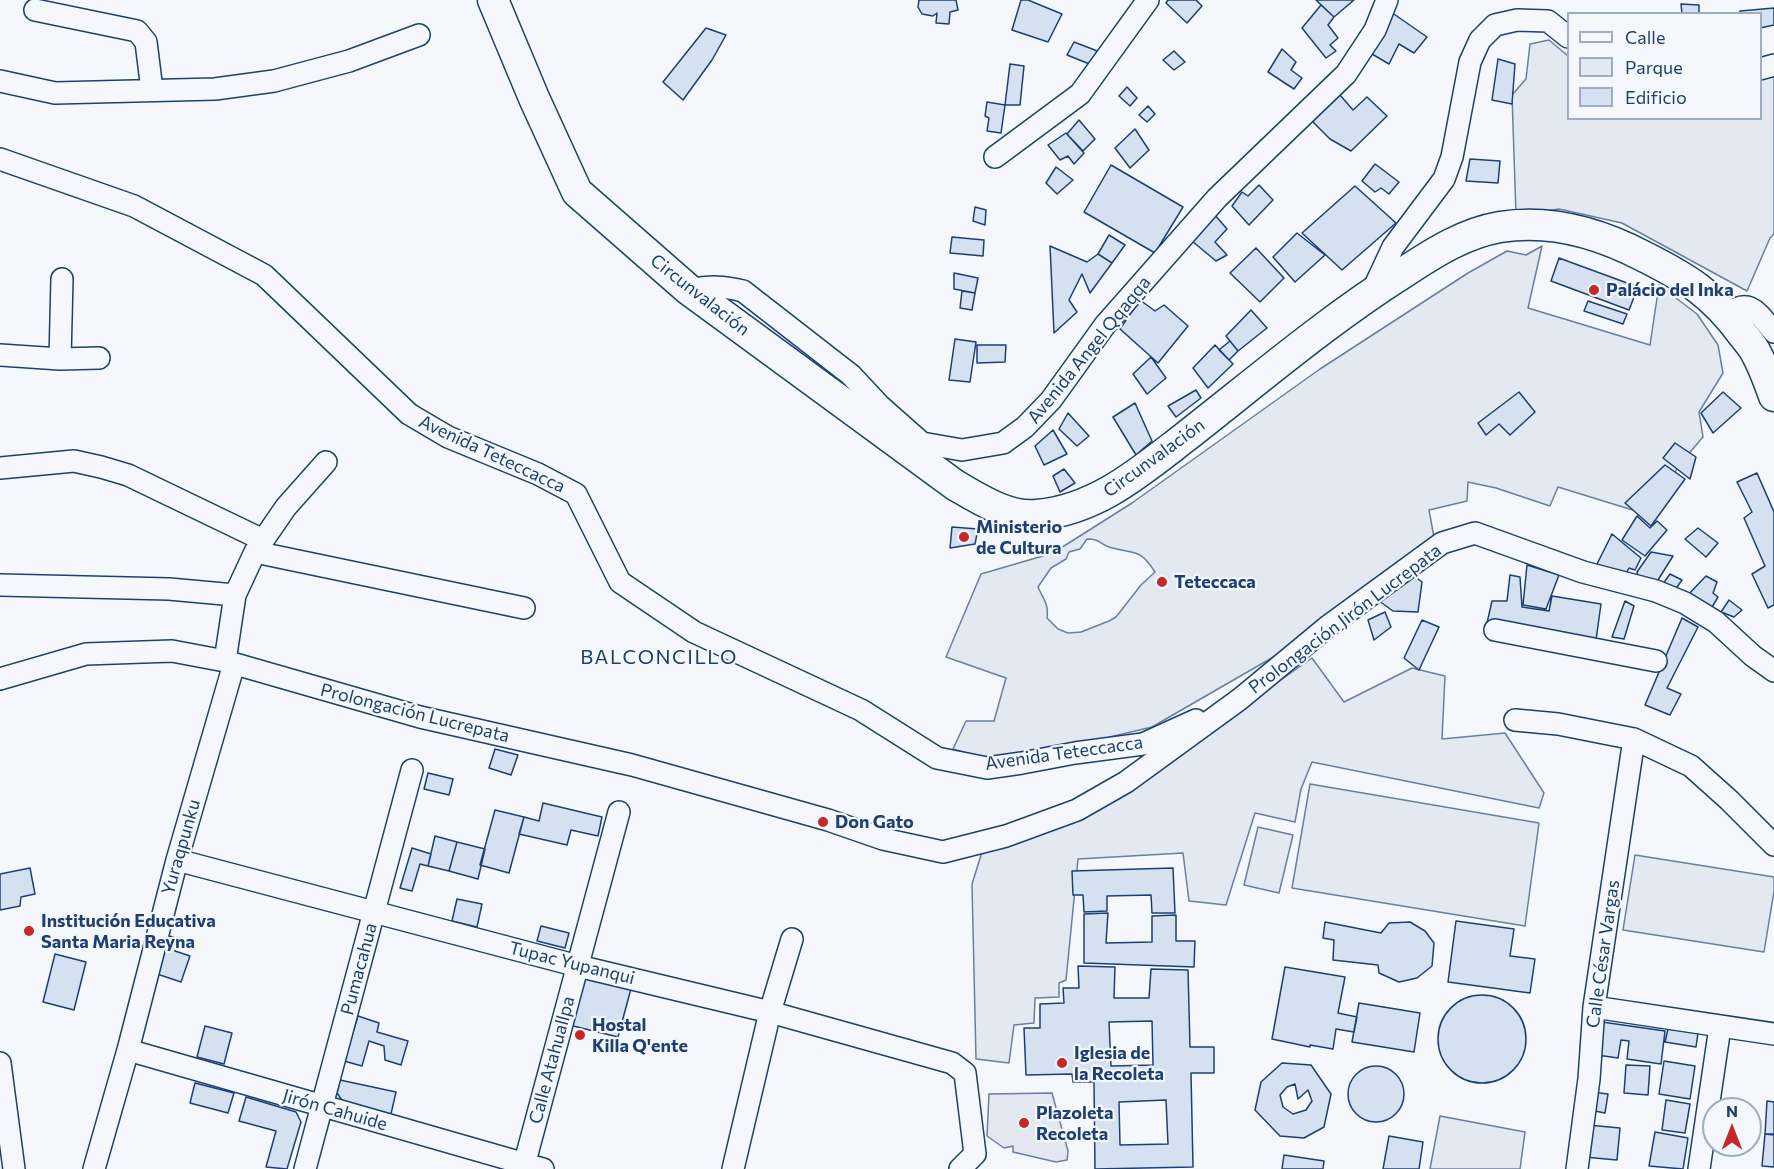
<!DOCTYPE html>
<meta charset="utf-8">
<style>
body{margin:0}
#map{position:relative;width:1774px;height:1169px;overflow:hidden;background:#f4f7fb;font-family:Commissioner,sans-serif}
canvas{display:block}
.legend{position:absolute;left:1567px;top:12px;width:195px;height:108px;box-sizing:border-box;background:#f4f7fb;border:2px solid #9eadc5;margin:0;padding:8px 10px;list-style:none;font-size:18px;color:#1d3f73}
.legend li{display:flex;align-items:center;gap:12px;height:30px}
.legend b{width:30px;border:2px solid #9eadc5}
.north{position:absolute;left:1702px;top:1097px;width:60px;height:60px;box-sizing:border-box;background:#f4f7fb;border:2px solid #9eadc5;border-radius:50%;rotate:0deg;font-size:16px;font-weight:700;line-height:24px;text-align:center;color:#1d3f73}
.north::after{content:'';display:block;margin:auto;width:21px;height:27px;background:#c62828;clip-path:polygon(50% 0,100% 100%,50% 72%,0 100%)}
</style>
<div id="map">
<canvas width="1774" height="1169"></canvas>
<ul class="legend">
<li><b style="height:8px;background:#f4f7fb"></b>Calle</li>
<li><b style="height:16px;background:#e3e9f0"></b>Parque</li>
<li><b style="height:16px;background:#d5e0f0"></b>Edificio</li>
</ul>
<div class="north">N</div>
</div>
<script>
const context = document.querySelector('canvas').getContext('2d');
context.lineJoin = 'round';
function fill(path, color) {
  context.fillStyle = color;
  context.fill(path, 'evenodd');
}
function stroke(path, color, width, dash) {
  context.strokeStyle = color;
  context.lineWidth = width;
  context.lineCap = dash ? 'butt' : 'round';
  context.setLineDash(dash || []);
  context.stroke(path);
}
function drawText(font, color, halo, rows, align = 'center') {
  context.font = font + ' Commissioner,sans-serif';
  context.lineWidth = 4.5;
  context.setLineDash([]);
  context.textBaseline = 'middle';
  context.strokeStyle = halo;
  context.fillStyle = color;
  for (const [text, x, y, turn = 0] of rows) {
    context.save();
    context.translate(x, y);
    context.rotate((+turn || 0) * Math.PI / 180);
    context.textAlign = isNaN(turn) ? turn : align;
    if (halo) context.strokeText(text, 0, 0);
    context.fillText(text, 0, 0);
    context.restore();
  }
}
const green = new Path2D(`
 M1549 40 1568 56V118H1760L1761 72 1774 71V234L1770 238 1747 291 1622 223 1559 209 1516 215 1512 95 1526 79 1530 44Z
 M1542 246 1528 308 1650 345 1659 285 1697 314 1718 345 1723 373 1699 412 1703 437 1679 465 1652 516 1558 487 1550 506 1496 488 1468 482 1467 501 1429 510 1435 543 1289 648 1152 727 1076 745 983 758 953 749 966 721H994L1006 678 946 657 981 574 1053 553 1132 503 1320 369 1468 273 1507 251 1526 255ZM1087 539C1101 539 1099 544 1109 547 1135 555 1139 547 1155 572L1141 585 1116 617 1109 621 1081 632 1068 633 1058 629 1047 618C1049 604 1043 599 1038 587L1051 568 1066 559 1069 552 1080 549Z
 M1312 658 1344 702 1412 668 1445 676 1442 739 1505 733 1544 793 1539 808 1312 762 1301 789 1295 822 1255 813 1226 905 1189 901 1183 853 1078 859 1066 980 1059 983V997L1035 998 1034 1023 1014 1025 1009 1063 976 1059 972 884 982 852 1228 717Z
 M1310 784 1539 823 1525 926 1292 888Z
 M1258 827 1293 835 1279 893 1244 885Z
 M1635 855 1774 877V891L1764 952 1623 930Z
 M1440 1116 1525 1132 1520 1169H1430Z`);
fill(green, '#e3e9f0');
stroke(green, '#687fa3', 1.5);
const parking = new Path2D(`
 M1052 1093 1068 1151 1067 1160 1056 1162 1013 1152V1146L1004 1148 987 1136 989 1094Z`);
fill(parking, '#e3e8f0');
stroke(parking, '#687fa3', 1.5);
const building = new Path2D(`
 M919 0H956L958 10 950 12 949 24 936 23 937 13 933 16 922 14 918 7Z
 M1021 0H1028L1062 14 1048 42 1012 30Z
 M1168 0H1196L1202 6 1187 23 1166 3Z
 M1316 0H1354L1334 17Z
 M1681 4 1699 5V14H1682Z
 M1321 5 1334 17 1328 25 1338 38 1330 45 1336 51 1326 58 1302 28Z
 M1774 8V25L1760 28V14H1740V11Z
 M1391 12 1427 37 1414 53 1399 44 1389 64 1367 51Z
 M706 28 726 35 712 60 683 100 663 82Z
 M1074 42 1100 52 1092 65 1067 55Z
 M1282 49 1296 62 1291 70 1302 78 1294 89 1268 72Z
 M1174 51 1185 62 1174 70 1163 60Z
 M1498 59 1515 64 1512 104 1492 100Z
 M1010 64 1024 66 1020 105H1005Z
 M1127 87 1137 98 1130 106 1119 96Z
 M1340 95 1353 110 1367 97 1387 116 1351 151 1330 139 1312 121Z
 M987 102 1005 105 1001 133 987 131 989 118 985 116Z
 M1148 106 1155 114 1147 122 1139 115Z
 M1079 120 1095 139 1083 151 1067 134Z
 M1135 129 1149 150 1130 168 1115 148Z
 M1066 133 1084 153 1074 164 1068 156 1060 160 1048 145Z
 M1470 159 1500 161 1498 183 1466 181Z
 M1375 164 1399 182 1389 194 1381 188 1375 192 1362 181Z
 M1111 165 1183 207 1155 253 1084 212Z
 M1056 167 1073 180 1057 194 1046 183Z
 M1259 185 1273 200 1249 225 1232 206 1242 192 1248 196Z
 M1355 186 1396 223 1342 270 1302 233Z
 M975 207 986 210 985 225 973 221Z
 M1214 214 1227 229 1215 242 1227 255 1216 261 1192 241Z
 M1297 233 1325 255 1295 282 1273 257Z
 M1109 235 1125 245 1112 263 1098 254Z
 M952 237 984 240 983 256 950 253Z
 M1050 246 1087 262 1098 254 1112 263 1090 293 1082 274 1069 300 1077 312 1054 333Z
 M1256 248 1284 278 1260 302 1230 273Z
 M1559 258 1638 287 1629 310 1551 281Z
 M954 273 978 278 975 293 954 289Z
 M962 291 975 293 972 310 960 308Z
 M1140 300 1155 311 1164 305 1188 326 1158 363 1120 329Z
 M1588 301 1627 314 1623 324 1584 311Z
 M1251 310 1267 328 1238 351 1226 336Z
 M955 339 976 342 970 382 949 380Z
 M1230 341 1238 351 1229 360 1219 350Z
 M977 345H1006L1005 362 977 363Z
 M1215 345 1233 364 1208 388 1193 368Z
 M1151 357 1166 378 1147 394 1133 374Z
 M1196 390 1201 398 1176 417 1168 406Z
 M1519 392 1535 412 1510 435 1499 424 1486 435 1478 423Z
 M1723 392 1741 408 1713 433 1701 413Z
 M1135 403 1152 441 1136 455 1113 417Z
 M1068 413 1089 436 1077 446 1059 429Z
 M1053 430 1067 454 1044 465 1035 446Z
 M1675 443 1696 457 1690 479 1663 458Z
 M1665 465 1685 479 1651 526 1625 503Z
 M1064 469 1075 483 1060 492 1053 476Z
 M1757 473 1774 512V605L1768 608 1752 574 1765 566 1744 518 1752 512 1737 482Z
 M1637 516 1650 528 1657 521 1667 530 1645 556 1622 540Z
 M952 527 978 529 975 544 950 548Z
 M1698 528 1718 543 1706 557 1685 539Z
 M1612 534 1641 558 1635 570 1629 568 1624 577 1595 568Z
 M1651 552 1673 556 1653 588 1639 581 1637 572Z
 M1527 565 1559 575 1546 609 1523 605Z
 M1670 574 1682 580 1672 594 1660 588Z
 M1413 575 1422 582 1418 612 1393 611 1379 601Z
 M1510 575 1520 577 1522 607 1549 611 1552 596 1601 604 1596 640 1487 623 1492 601H1507Z
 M1706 576 1717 582 1713 593 1718 597 1708 614 1684 599Z
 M1729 600 1742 610 1734 617 1721 612Z
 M1625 601 1634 606 1624 639 1612 637Z
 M1385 612 1391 627 1374 640 1368 620Z
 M1682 618 1698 627 1667 688 1681 694 1670 715 1645 705Z
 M1422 620 1439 627 1419 670 1404 658Z
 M495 749 518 755 511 775 489 768Z
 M428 773 453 779 449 795 424 789Z
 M543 803 602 817 598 836 571 830 567 845 519 834 524 817 539 821Z
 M495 810 524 817 509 873 480 865Z
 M435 836 457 842 449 871 428 866Z
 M457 842 485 849 478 879 449 871Z
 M412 848 431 854 428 866 420 864 412 891 400 888Z
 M30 868 35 894 21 897 20 906 0 910V874Z
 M1173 868 1175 913H1152L1151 895 1107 896V911L1084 912 1083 895H1073L1072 871Z
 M457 899 482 904 477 927 452 921Z
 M1108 913 1106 943 1152 942V916L1176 915V941H1195L1194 967 1084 963V914Z
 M1456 921 1514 929 1510 956 1535 959 1530 993 1448 982Z
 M1325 922 1381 933 1389 923 1410 922 1425 931 1434 943 1432 966 1417 978 1399 982 1379 973 1378 965 1333 960 1334 940 1323 938Z
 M541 926 569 933 565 948 537 941Z
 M166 935 179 939 175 951 190 956 181 982 154 973Z
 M55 954 86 962 74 1010 43 1002Z
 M1078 966 1115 967 1114 998H1149L1151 969 1188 970 1190 1047H1214V1073H1191L1193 1167 1095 1169 1094 1082H1073L1072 1074 1026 1075 1024 1028H1040V1004L1064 1003 1063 988H1079ZM1152 1021 1153 1065 1111 1066 1109 1022ZM1166 1100 1168 1144 1120 1145 1119 1102Z
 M1285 967 1345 977 1338 1013 1357 1017 1354 1032 1336 1029 1333 1049 1310 1045V1047L1272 1039Z
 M579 972 632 985 618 1037 565 1024Z
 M1438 1039a44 44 0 1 1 88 0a44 44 0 1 1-88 0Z
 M1359 1003 1420 1013 1414 1052 1352 1042Z
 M358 1016 379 1023 377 1032 408 1041 401 1065 385 1060 384 1046 369 1041 362 1066 344 1061Z
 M1602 1022 1665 1031 1661 1064 1627 1059 1629 1041 1621 1040 1618 1058 1597 1055Z
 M205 1026 232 1033 224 1064 197 1057Z
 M1668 1029 1698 1033 1696 1047 1665 1042Z
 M1664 1061 1695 1066 1690 1099 1659 1094Z
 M1282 1063 1311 1065 1331 1094 1324 1127 1304 1138 1280 1136 1255 1110 1261 1082ZM1295 1084 1298 1099 1308 1090 1312 1101 1306 1110 1293 1114 1283 1107 1280 1095 1287 1087Z
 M1626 1065 1650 1066 1648 1095 1624 1093Z
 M1348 1094a28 28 0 1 1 56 0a28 28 0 1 1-56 0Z
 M340 1080 396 1092 391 1114 344 1103 337 1093Z
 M195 1083 234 1093 228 1113 190 1103Z
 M1592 1092 1608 1094 1605 1113 1590 1110Z
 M246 1097 296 1112 301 1122 287 1169 266 1167 276 1131 239 1121Z
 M1666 1100 1690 1104 1685 1133 1662 1130Z
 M1767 1101 1774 1102V1134H1765Z
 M1588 1125 1620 1128 1617 1160 1584 1157Z
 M1655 1132 1688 1138 1683 1169 1649 1166Z
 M1765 1134 1774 1135V1167L1762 1166Z
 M1389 1136 1423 1142 1419 1169H1383Z
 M1284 1155 1324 1161 1323 1169H1282Z`);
fill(building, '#d5e0f0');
stroke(building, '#1d3f73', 1.5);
const minor = new Path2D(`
 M35 10 137 31 146 42 152 90
 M1760 69 1774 65
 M0 81 55 93 215 89 274 81 349 61 419 35
 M995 157 1080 94 1148 0
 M0 159 134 206 264 275 409 414 448 437 538 474 576 494 620 582 694 632 861 710 937 758 987 768 1022 763 1075 753 1143 744 1196 720
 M689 290C709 286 724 286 743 291L851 375 879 405 922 443 962 450 1003 443 1025 427 1051 400 1105 325 1217 198 1346 74 1375 30 1387 0
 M1372 292 1393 247 1444 179 1452 157 1470 62 1480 40 1495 25 1517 20 1548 21 1568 37
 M1728 314C1750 296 1759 315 1774 332
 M0 355 60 359 99 358
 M60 359 62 279
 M0 468 74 461 101 467 128 475 263 540
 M255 552 524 608
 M0 585 169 589 235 595
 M1495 630 1656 661
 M225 661 235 595 255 552 286 507 326 462
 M0 679 86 654 172 651 225 661 420 717 632 765 828 820 883 839 943 852 1006 836 1077 810 1126 782 1240 699 1327 627 1442 543 1475 533 1583 572 1656 591 1685 603 1716 622 1753 656 1774 671
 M1515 720 1558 724 1634 739 1691 766 1729 800 1774 845
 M177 860 578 966 770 1012 952 1063 965 1073 975 1154 960 1169
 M1594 1007 1774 1034
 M128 1050 543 1169
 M0 1063 14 1169
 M94 1169 128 1050 177 860 234 664
 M305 1169 412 770
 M523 1169 619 812
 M733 1169 770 1012 792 939
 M1577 1169 1589 1079 1594 1007 1634 739
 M1699 1169 1720 1027`);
const highway = new Path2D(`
 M493 0 534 98 577 192 689 290 955 485C979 499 1008 518 1037 515 1096 510 1140 472 1184 438 1257 381 1328 320 1406 271 1435 252 1465 233 1500 227 1550 219 1599 233 1643 256 1687 278 1713 294 1743 335 1748 341 1754 348 1757 355 1764 368 1769 382 1774 396`);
stroke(minor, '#1d3f73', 24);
stroke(highway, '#1d3f73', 33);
stroke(minor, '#f4f7fb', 21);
stroke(highway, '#f4f7fb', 30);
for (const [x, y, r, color] of [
 [1594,290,6,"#c62828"],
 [964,537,6,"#c62828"],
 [1162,582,6,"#c62828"],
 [823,822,6,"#c62828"],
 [29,931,6,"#c62828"],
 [580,1035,6,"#c62828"],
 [1062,1063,6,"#c62828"],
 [1024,1123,6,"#c62828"]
]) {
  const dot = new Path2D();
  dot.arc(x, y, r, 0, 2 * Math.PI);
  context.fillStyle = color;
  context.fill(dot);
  stroke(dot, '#f4f7fb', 2);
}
drawText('bold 18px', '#1d3f73', '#f4f7fb', [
 ["Palácio del Inka",1606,290],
 ["Ministerio",976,527],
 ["de Cultura",976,548],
 ["Teteccaca",1174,582],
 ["Don Gato",835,822],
 ["Institución Educativa",41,921],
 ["Santa Maria Reyna",41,942],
 ["Hostal",592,1025],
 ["Killa Q'ente",592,1046],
 ["Iglesia de",1074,1053],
 ["la Recoleta",1074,1074],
 ["Plazoleta",1036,1113],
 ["Recoleta",1036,1134]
], 'left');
drawText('18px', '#1d3f73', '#f4f7fb', [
 ["Circunvalación",700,295,38],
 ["Avenida Angel Qqaqqa",1089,350,-51],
 ["Avenida Teteccacca",492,454,25],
 ["Circunvalación",1154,458,-36],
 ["Prolongación Jirón Lucrepata",1345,619,-37],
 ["Prolongación Lucrepata",415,713,14],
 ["Avenida Teteccacca",1064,753,-8],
 ["Yuraqpunku",181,847,-74],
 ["Calle César Vargas",1603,954,-82],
 ["Tupac Yupanqui",572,963,14],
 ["Pumacahua",359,969,-75],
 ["Calle Atahuallpa",552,1060,-75],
 ["Jirón Cahuide",335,1110,16]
]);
context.letterSpacing = '1.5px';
drawText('20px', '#1d3f73', '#f4f7fb', [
 ["BALCONCILLO",659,657]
]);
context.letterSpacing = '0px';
</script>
